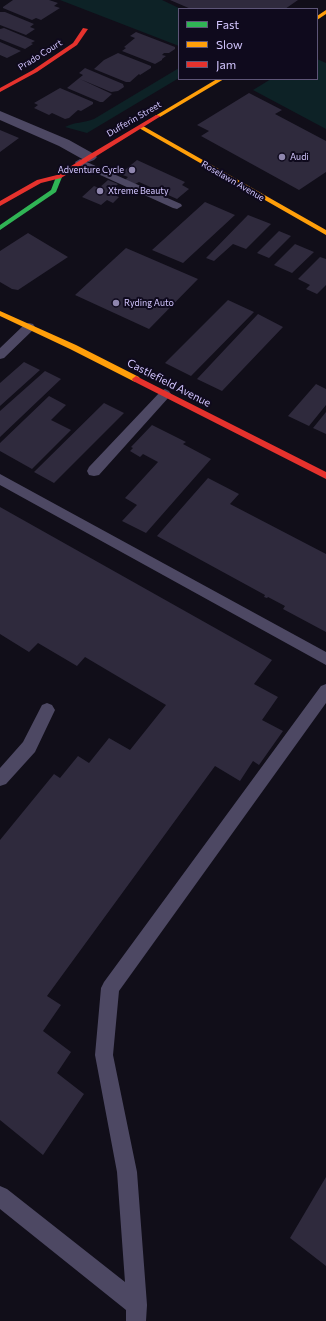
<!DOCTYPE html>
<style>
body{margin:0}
#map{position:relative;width:326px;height:1321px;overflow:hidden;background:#110e19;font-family:Commissioner,sans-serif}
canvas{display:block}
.legend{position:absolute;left:178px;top:8px;width:140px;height:72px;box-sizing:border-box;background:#0f0a1d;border:1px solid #5d5577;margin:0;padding:5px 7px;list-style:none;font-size:12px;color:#d3c6ff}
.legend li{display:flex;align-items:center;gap:8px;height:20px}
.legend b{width:20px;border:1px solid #5d5577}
</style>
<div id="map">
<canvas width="326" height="1321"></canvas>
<ul class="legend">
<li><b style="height:5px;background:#30b455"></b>Fast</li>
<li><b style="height:5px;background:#ff9f0a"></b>Slow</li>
<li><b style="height:5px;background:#e5322d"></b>Jam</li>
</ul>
</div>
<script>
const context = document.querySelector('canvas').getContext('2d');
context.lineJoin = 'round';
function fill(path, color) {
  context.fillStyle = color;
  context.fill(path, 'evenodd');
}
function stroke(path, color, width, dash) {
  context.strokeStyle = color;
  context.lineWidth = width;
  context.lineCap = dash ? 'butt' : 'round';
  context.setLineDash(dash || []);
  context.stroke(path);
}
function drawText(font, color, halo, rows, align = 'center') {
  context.font = font + ' Commissioner,sans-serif';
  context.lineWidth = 4;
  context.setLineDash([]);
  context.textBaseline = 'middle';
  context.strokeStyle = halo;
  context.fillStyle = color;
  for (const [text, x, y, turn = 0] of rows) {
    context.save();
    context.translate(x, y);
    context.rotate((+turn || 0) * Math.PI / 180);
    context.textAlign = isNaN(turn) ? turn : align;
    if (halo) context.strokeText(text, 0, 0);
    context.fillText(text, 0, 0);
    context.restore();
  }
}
fill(new Path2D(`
 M60 0H162L181 9H179V46Z
 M317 59 326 63V129L253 90 271 79H317Z
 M179 68V78L87 133 65 127C74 122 84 123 94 119Z`), '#0d2226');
fill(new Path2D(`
 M13 0H49L58 3 54 6 60 8 41 20 36 18 32 20 3 8V7Z
 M170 0H298L285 9H191Z
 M0 12H5L34 24 30 27 35 29 26 35 0 25Z
 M4 28 35 41 31 43 33 44 25 49 0 39V29Z
 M136 32 175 47V49L169 53H164L162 55 166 56 162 59V60L155 64 122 51 126 48 124 47 135 38 130 36Z
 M0 42 21 51 7 58 0 55Z
 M118 53 151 66V68L140 75 139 74 130 82H126L94 69 104 60Z
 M85 68 123 84 124 87 118 91 111 92 80 79 112 94 103 102H100L67 88 83 75 79 73Z
 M60 88 93 102V104L81 111 78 110 69 118 65 119 52 113 49 115 34 108 38 105 34 103Z
 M249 93 282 110 275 114 326 141V172L299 190 201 136 209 131 197 125Z
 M0 130 19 138 0 152Z
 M137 160 185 182 182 185 189 189 177 199 139 182 135 184 125 180 128 177 120 174Z
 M108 180 118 184 109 193 119 197 113 203 107 200 101 205 82 197 94 186 99 188Z
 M205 202 235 215 183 263 152 250Z
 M248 215 271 224 246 249 233 244 214 261 206 258Z
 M279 231 291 236 269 258 257 253Z
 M28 233 68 257 18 290 12 289 0 282V251Z
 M295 244 314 252 292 273 274 265Z
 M126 248 198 279 149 329 75 295Z
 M320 257 326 259V285L317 294 306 289 310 285 298 279Z
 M228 300 254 312 191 376 165 363Z
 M258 314 283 327 222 391 197 379Z
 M24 362 40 370 0 406V383Z
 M45 371 61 379 0 437V411Z
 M316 384 326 389V405L309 426 288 416Z
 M49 396 66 405 51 420 71 430 32 469 0 451V443Z
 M104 403 124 413 54 483 34 472Z
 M326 412V434L313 428Z
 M152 425 186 442 183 444 211 459 146 533 122 521 137 505 125 498 158 462 143 454 140 457 130 451 133 448 131 447Z
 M208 478 239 494 230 504 326 554V632L283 609 285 606 268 597 267 598 264 597 265 595 157 536Z
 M0 507 272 660 254 684 278 697 262 720 283 731 259 765 253 761 240 781 215 766 47 996 61 1005 43 1031 71 1052 57 1073 84 1094 43 1155 0 1120V840L54 774 60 778 78 756 89 763 109 738 130 750 166 705 85 657 77 666 38 643 29 652 0 634Z
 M326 1177V1266L290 1238Z`), '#2f2a3d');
fill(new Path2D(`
 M80 159 181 204 182 206 177 209 173 208 76 164 75 162Z
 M29 323 33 324 35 327 33 330 4 358 0 359V348L25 324Z
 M165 389 169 391 171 394 169 397 99 475 94 476 89 475 87 471 89 467 161 391Z
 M0 474 326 652V665L0 485Z
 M326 684V703L119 991 113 1055 137 1172 147 1305 146 1321H126V1310L0 1209V1186L7 1189 125 1282 117 1172 95 1055 101 988 104 982 321 686Z
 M47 703 52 705 55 710 35 752 6 784 0 786V768L23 742 42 705Z`), '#4d4863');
fill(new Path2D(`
 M0 111 69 140 94 154 97 157 94 160 89 162 84 160 59 146 0 120Z`), '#4d4863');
fill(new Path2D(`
 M59 175 62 177 56 192 0 230V225L51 190 56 177Z`), '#30b455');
fill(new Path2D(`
 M326 10V14L317 20V16Z
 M217 79H224L160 117 155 116Z
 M139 126H143L326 230V235L139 128Z
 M0 311 76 345 139 377 140 379 136 382 133 381 70 349 0 316Z`), '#ff9f0a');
fill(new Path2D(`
 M83 28 88 29 77 45 37 72 0 92V88L33 70 73 43Z
 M156 115 161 116 61 178 41 183 0 206V201L37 180 57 175 87 156Z
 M136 376 326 472V479L133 381 132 379Z`), '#e5322d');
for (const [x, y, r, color] of [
 [282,157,4,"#8f86ae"],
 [132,170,4,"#8f86ae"],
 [100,191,4,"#8f86ae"],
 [116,303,4,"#8f86ae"]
]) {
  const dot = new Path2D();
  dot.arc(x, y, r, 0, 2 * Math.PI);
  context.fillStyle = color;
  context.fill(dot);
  stroke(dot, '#0f0a1d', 1.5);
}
drawText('9px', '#d3c6ff', '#0f0a1d', [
 ["Prado Court",40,55,-32],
 ["Dufferin Street",134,119,-30],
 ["Roselawn Avenue",233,181,30]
]);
drawText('9px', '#d3c6ff', '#0f0a1d', [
 ["Audi",290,157],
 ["Adventure Cycle",124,170,"right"],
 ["Xtreme Beauty",108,191],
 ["Ryding Auto",124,303]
], 'left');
drawText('11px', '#d3c6ff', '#0f0a1d', [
 ["Castlefield Avenue",169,383,27]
]);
</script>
